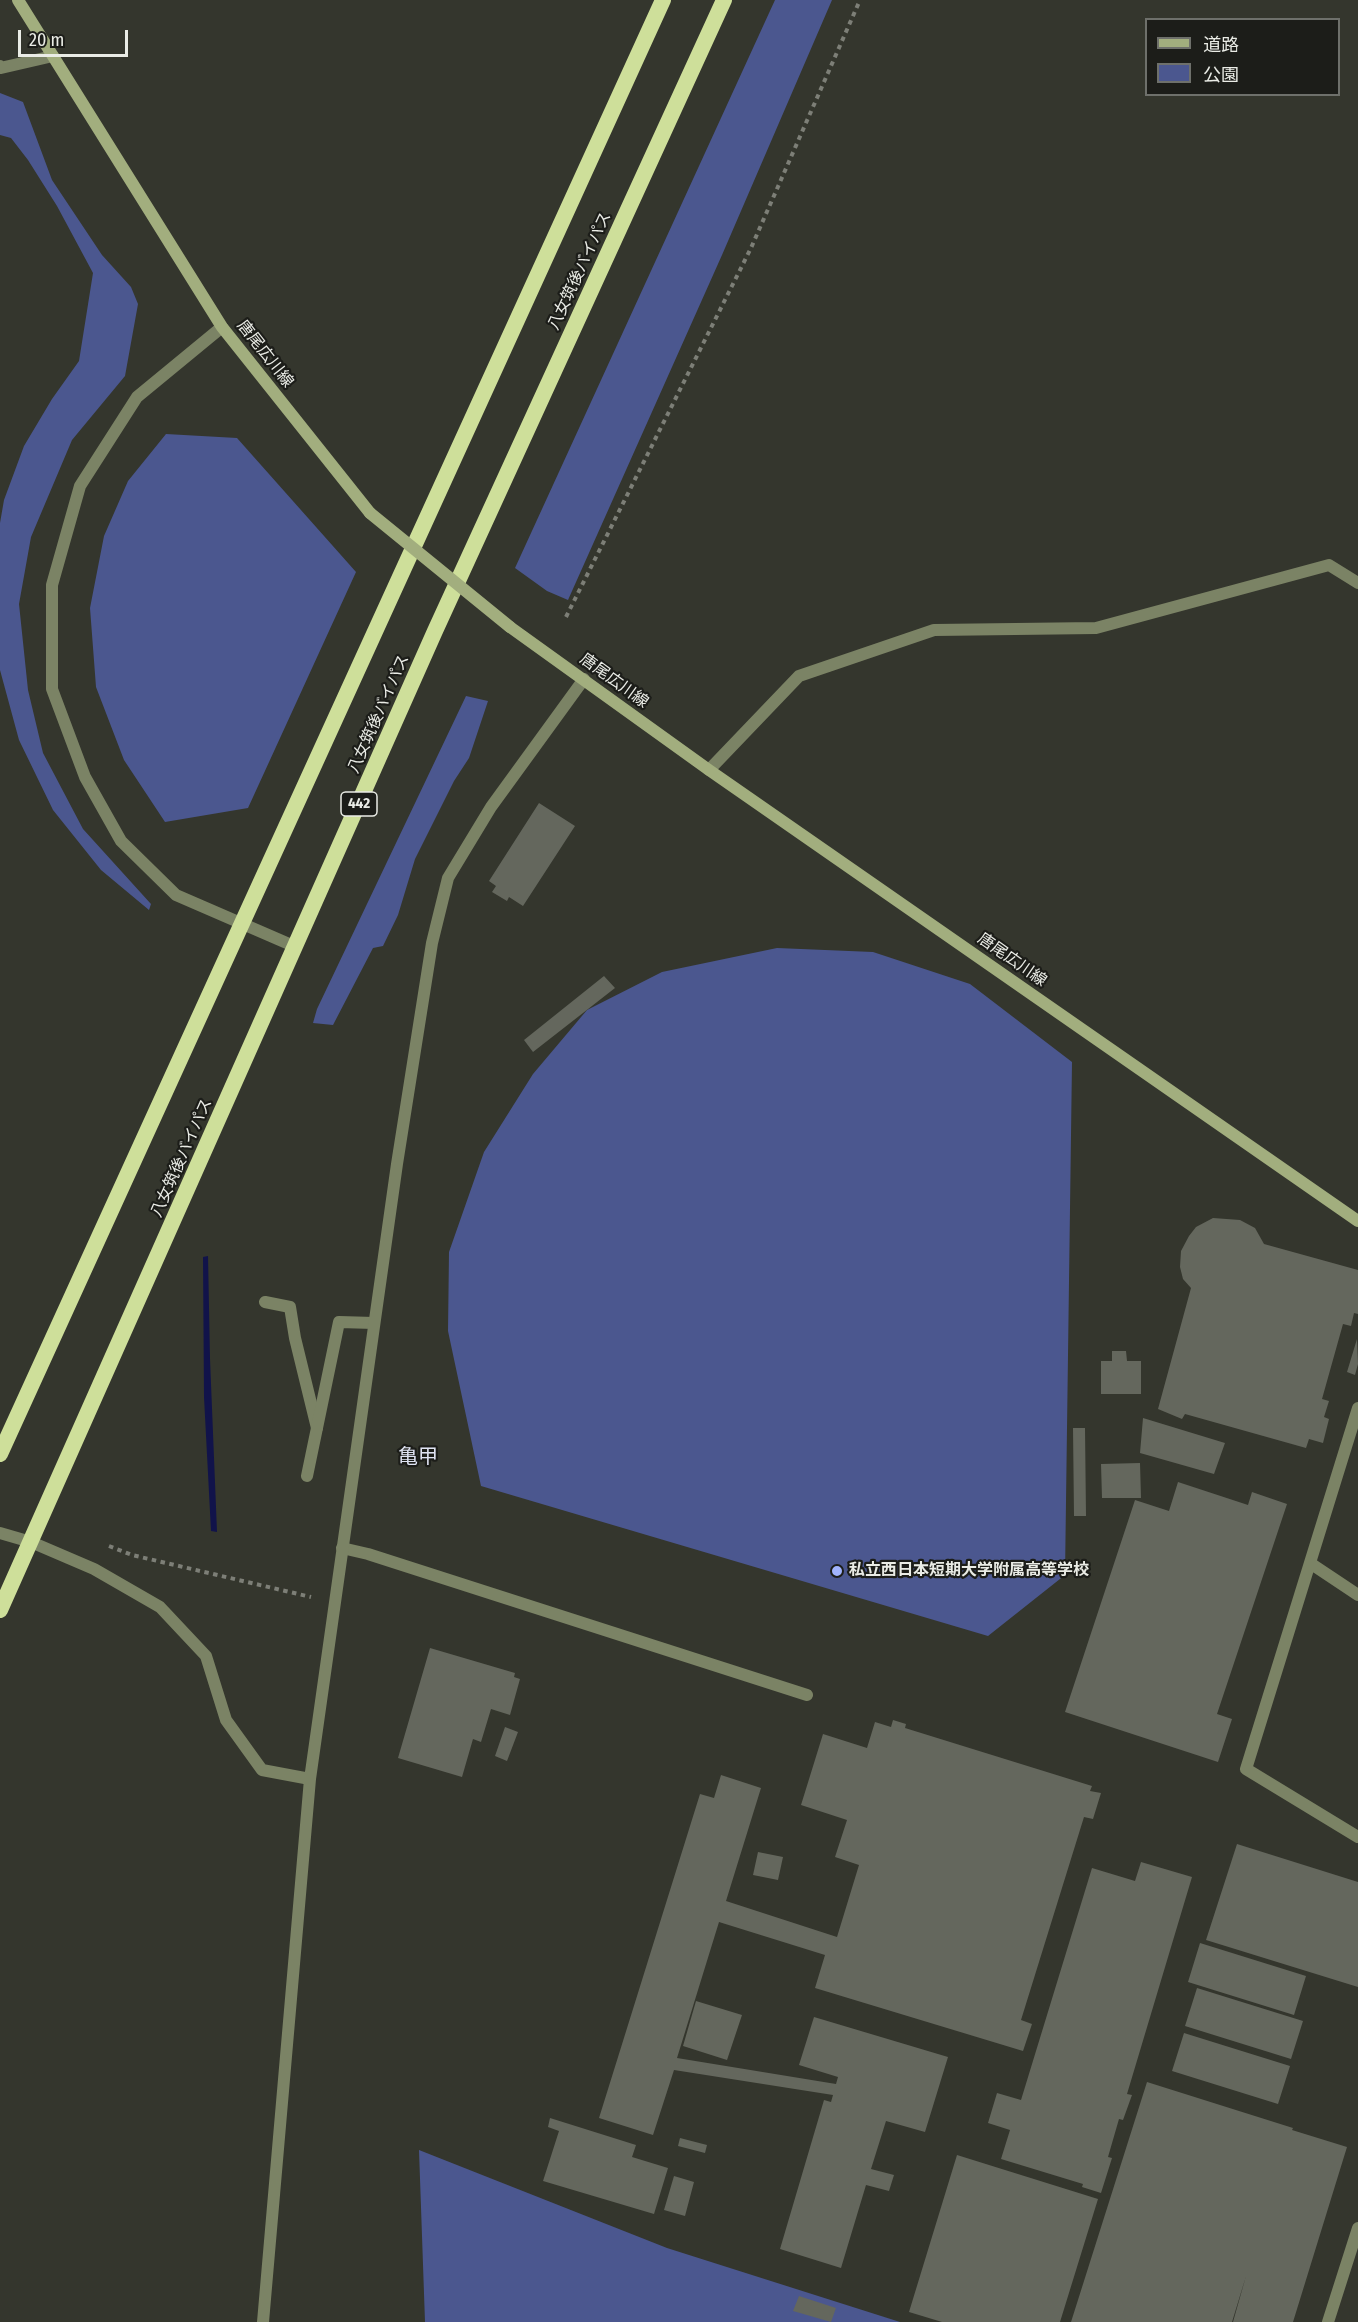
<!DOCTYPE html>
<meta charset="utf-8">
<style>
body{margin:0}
#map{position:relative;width:1358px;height:2322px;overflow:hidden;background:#34362d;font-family:"Fira Sans Condensed","Noto Sans JP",sans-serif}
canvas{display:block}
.legend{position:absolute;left:1145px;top:18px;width:195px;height:78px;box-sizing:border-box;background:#1c1d19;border:2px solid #6e706b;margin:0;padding:8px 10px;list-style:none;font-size:18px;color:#eaece6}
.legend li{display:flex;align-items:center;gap:12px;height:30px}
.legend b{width:30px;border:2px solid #6e706b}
.scale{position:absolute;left:18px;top:30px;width:110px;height:27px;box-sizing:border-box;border:3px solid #eaece6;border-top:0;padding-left:8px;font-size:18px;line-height:21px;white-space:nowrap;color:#eaece6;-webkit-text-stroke:4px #1c1d19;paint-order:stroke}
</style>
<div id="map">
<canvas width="1358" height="2322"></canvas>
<ul class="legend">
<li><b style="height:8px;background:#a2ae7e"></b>道路</li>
<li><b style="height:16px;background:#4b578f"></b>公園</li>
</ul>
<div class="scale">20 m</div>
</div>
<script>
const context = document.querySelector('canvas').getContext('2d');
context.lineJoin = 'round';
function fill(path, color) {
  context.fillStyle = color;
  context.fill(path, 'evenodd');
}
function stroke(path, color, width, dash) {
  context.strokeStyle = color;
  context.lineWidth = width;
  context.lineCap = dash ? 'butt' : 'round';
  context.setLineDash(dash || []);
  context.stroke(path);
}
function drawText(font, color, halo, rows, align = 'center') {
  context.font = font + ' "Fira Sans Condensed","Noto Sans JP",sans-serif';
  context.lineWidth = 4.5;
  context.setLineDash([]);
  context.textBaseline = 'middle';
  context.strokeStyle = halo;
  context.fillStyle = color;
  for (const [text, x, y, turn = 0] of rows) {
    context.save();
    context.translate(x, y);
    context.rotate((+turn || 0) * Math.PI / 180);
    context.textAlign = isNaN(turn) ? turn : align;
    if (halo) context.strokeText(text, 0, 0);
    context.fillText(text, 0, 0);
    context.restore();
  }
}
fill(new Path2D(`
 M775 0H832L722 255 568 600 547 591 515 568Z
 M0 93 23 102 52 180 102 255 131 287 138 304 125 376 72 440 31 537 19 604 28 690 43 753 83 829 151 904 149 910 101 870 53 810 19 740 0 670V523L4 500 24 446 52 399 79 361 93 273 57 206 28 160 11 138 0 135Z
 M166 434 237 438 356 572 248 808 165 822 124 760 96 687 90 608 104 536 128 481Z
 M466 696 488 701 469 758 454 781 415 859 398 915 383 946 373 948 333 1025 313 1023 317 1009Z
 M777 948 873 952 970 984 1072 1062 1065 1575 988 1636 481 1486 448 1331 449 1252 484 1152 533 1074 587 1010 662 972Z
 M419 2150 667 2248 900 2322H425Z`), '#4b578f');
fill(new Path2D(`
 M208 1256 210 1359 217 1532 211 1531 204 1397 203 1257Z`), '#11134a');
fill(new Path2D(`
 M539 803 575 826 523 906 509 897 507 901 492 892 496 886 489 881Z
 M604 976 615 988 533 1052 524 1040Z
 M1213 1218 1240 1220 1255 1228 1264 1244 1358 1270V1314L1354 1313 1351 1326 1343 1324 1322 1399 1329 1401 1324 1417 1329 1419 1323 1443 1309 1439 1306 1448 1185 1414 1182 1419 1158 1409 1191 1288 1183 1279 1180 1267 1181 1251 1189 1236 1196 1227Z
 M1357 1339 1358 1364 1355 1375 1347 1372Z
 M1112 1351H1126L1127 1361H1141V1394H1101V1361H1112Z
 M1143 1418 1225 1443 1214 1474 1140 1453Z
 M1073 1428H1085L1086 1516H1074Z
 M1140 1463 1141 1498H1102L1101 1464Z
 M1178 1482 1248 1505 1252 1492 1287 1504 1217 1714 1232 1719 1218 1762 1065 1712 1135 1500 1169 1511Z
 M430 1648 515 1673 514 1677 520 1679 510 1715 491 1709 481 1742 473 1739 462 1777 398 1758Z
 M893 1720 906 1724 905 1728 1092 1786 1090 1791 1101 1793 1093 1819 1084 1817 1021 2020 1032 2024 1023 2051 815 1988 825 1955 719 1922 677 2058 836 2084 838 2077 799 2065 814 2017 948 2057 925 2132 886 2121 871 2169 894 2175 889 2191 866 2185 841 2268 780 2249 824 2100 831 2102 833 2095 674 2070 653 2135 599 2118 700 1794 714 1798 721 1775 761 1788 726 1901 837 1937 859 1865 835 1857 847 1820 801 1805 823 1734 867 1748 875 1722 891 1727Z
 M505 1727 518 1732 507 1761 495 1756Z
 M1237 1844 1358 1882V1987L1206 1940Z
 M758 1852 783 1857 778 1880 753 1875Z
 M1141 1862 1192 1877 1127 2094 1132 2095 1123 2120 1119 2119 1108 2157 1112 2158 1101 2193 1082 2187 1083 2184 1001 2159 1010 2130 988 2123 997 2093 1021 2100 1092 1868 1135 1881Z
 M1200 1943 1306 1976 1294 2015 1188 1982Z
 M1197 1988 1303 2021 1291 2059 1185 2026Z
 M696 2001 742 2015 727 2060 683 2046Z
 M1184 2033 1290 2066 1278 2104 1172 2071Z
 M1147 2082 1293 2128 1292 2130 1347 2147 1293 2322H1233L1246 2276 1232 2322H1071Z
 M550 2118 636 2145 632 2157 668 2168 654 2214 543 2181 559 2131 548 2127Z
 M680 2138 707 2145 705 2153 678 2146Z
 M957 2155 1098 2199 1060 2322H942L909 2312Z
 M674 2176 694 2182 685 2216 664 2210Z
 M799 2296 836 2308 831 2322 793 2311Z`), '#64675d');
stroke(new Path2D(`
 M566 617 751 248 860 0
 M109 1546 132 1555 311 1597`), '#7d7f77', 4, [4.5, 4.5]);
stroke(new Path2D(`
 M265 1302 290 1307 295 1338 317 1428
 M342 1548 368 1554 807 1695
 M1328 2322 1358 2228`), '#7b8365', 12);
stroke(new Path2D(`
 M0 66 1 68 53 56
 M222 327 137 397 80 486 52 585V689L85 777 121 841 176 895 296 947
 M709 770 799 676 934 630 1096 628 1329 565 1358 583
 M1358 1408 1246 1769 1358 1837
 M307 1476 339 1322 374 1323
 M1310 1563 1358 1595`), '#7b8365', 12);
stroke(new Path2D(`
 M0 1533 31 1542 94 1569 160 1607 206 1656 226 1720 262 1770 310 1779
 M263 2322 310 1779 397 1164 432 943 448 878 491 807 584 679`), '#7b8365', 12);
stroke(new Path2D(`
 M18 0 222 327 370 513
 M510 627 709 770 1358 1221`), '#a2ae7e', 12);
stroke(new Path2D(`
 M0 1454 663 0
 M0 1610 435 631 724 0`), '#cedf9a', 16);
stroke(new Path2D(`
 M370 513 510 627`), '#a2ae7e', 12);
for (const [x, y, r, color] of [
 [837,1571,6,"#a1b3fd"]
]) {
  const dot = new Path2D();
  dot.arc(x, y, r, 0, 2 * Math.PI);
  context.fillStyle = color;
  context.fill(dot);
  stroke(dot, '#1c1d19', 2);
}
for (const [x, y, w] of [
 [359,804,36]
]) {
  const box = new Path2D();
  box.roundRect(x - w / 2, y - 12, w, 24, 4.5);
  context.fillStyle = '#1c1d19';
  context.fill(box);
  stroke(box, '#eaece6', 1.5);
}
drawText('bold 15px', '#eaece6', null, [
 ["442",359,804]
]);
drawText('16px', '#eaece6', '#1c1d19', [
 ["八女筑後バイパス",580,271,-65],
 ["唐尾広川線",265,354,52],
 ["唐尾広川線",614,681,36],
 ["八女筑後バイパス",379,714,-66],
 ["唐尾広川線",1012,960,35],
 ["八女筑後バイパス",182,1158,-66]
]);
drawText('bold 16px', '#eaece6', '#1c1d19', [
 ["私立西日本短期大学附属高等学校",849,1571]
], 'left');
drawText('20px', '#dfe3f2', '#1c1d19', [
 ["亀甲",418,1457]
]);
</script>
